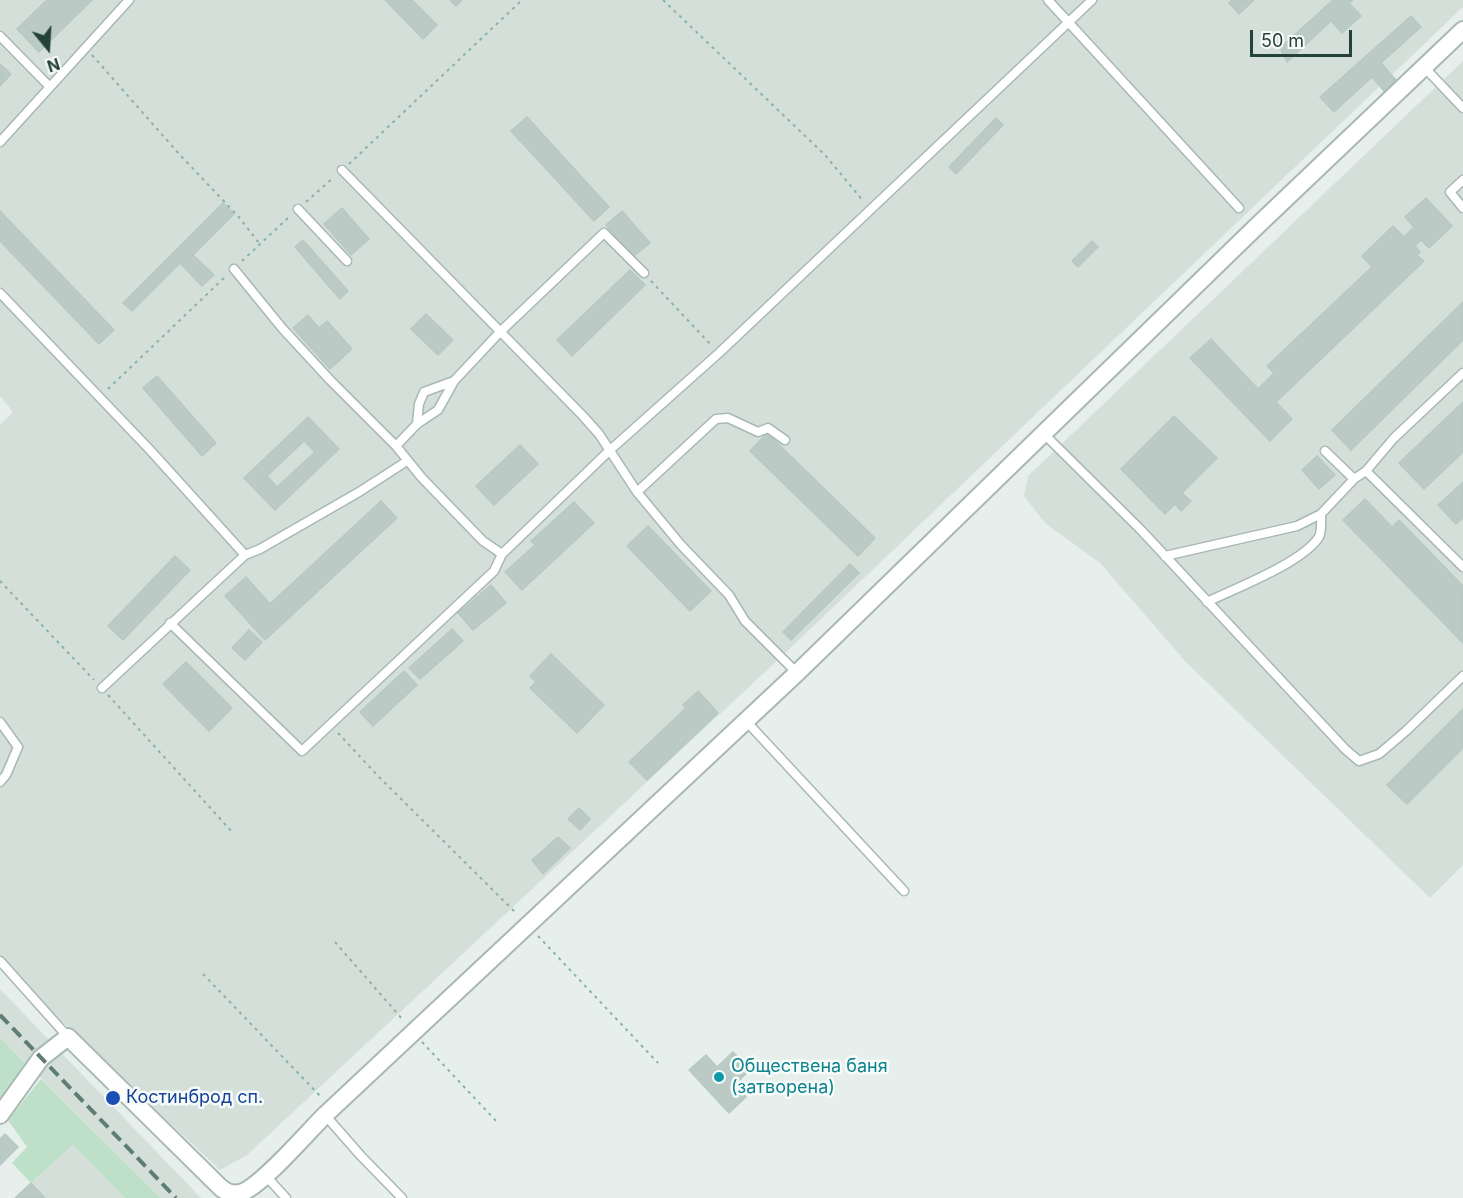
<!DOCTYPE html>
<meta charset="utf-8">
<style>
body{margin:0}
#map{position:relative;width:1463px;height:1198px;overflow:hidden;background:#e6efeb;font-family:Inter,sans-serif}
canvas{display:block}
.north{position:absolute;left:18px;top:18px;width:60px;height:60px;-webkit-text-stroke:4px #f7fbf9;paint-order:stroke;rotate:162deg;font-size:16px;font-weight:700;line-height:24px;text-align:center;color:#24423a}
.north::after{content:'';display:block;margin:auto;width:21px;height:27px;background:#24423a;clip-path:polygon(50% 0,100% 100%,50% 72%,0 100%)}
.scale{position:absolute;left:1250px;top:30px;width:102px;height:27px;box-sizing:border-box;border:3px solid #24423a;border-top:0;padding-left:8px;font-size:18px;line-height:21px;white-space:nowrap;color:#24423a;-webkit-text-stroke:4px #f7fbf9;paint-order:stroke}
</style>
<div id="map">
<canvas width="1463" height="1198"></canvas>
<div class="north">N</div>
<div class="scale">50 m</div>
</div>
<script>
const context = document.querySelector('canvas').getContext('2d');
context.lineJoin = 'round';
function fill(path, color) {
  context.fillStyle = color;
  context.fill(path, 'evenodd');
}
function stroke(path, color, width, dash) {
  context.strokeStyle = color;
  context.lineWidth = width;
  context.lineCap = dash ? 'butt' : 'round';
  context.setLineDash(dash || []);
  context.stroke(path);
}
function drawText(font, color, halo, rows, align = 'center') {
  context.font = font + ' Inter,sans-serif';
  context.lineWidth = 5;
  context.setLineDash([]);
  context.textBaseline = 'middle';
  context.strokeStyle = halo;
  context.fillStyle = color;
  for (const [text, x, y, turn = 0] of rows) {
    context.save();
    context.translate(x, y);
    context.rotate((+turn || 0) * Math.PI / 180);
    context.textAlign = isNaN(turn) ? turn : align;
    if (halo) context.strokeText(text, 0, 0);
    context.fillText(text, 0, 0);
    context.restore();
  }
}
fill(new Path2D(`
 M0 0H1463V7L781 657 247 1155 220 1170 50 1010 0 956V425L13 412 0 396Z
 M1463 61V865L1430 898 1185 661 1100 563 1045 523 1024 496 1028 476Z
 M0 989 201 1198H161L0 1037Z
 M73 1145 125 1198H15Z`), '#d4dfda');
fill(new Path2D(`
 M0 1037 25 1063 1 1097 0 1096Z
 M41 1079 161 1198H125L73 1145 31 1183 12 1163 27 1147 8 1120Z`), '#bfe0c8');
const building = new Path2D(`
 M47 0H92L39 52 17 29Z
 M385 0H412L437 25 423 39Z
 M450 0H462L456 6Z
 M1232 0H1254L1239 14 1229 3Z
 M1333 0H1353L1349 3 1361 16 1342 33 1331 21 1287 62 1280 48Z
 M1411 16 1421 27 1381 63 1397 81 1385 92 1372 77 1334 112 1320 97Z
 M0 64 11 74 0 86Z
 M527 117 609 207 594 221 511 131Z
 M996 118 1003 125 956 174 949 167Z
 M1426 198 1452 226 1429 248 1421 240 1415 246 1420 252 1417 255 1424 261 1276 402 1292 419 1270 441 1190 358 1211 339 1258 389 1274 373 1267 366 1372 267 1362 256 1393 226 1404 237 1414 227 1405 217Z
 M223 203 234 214 193 255 214 275 202 286 180 263 132 311 123 303Z
 M342 208 369 239 351 255 324 224Z
 M0 211 114 330 99 344 0 241Z
 M622 211 650 243 634 256 606 225Z
 M303 240 348 291 340 299 295 247Z
 M1092 241 1098 247 1078 267 1072 261Z
 M630 270 645 285 572 356 557 340Z
 M1463 302V340L1351 450 1332 430Z
 M426 314 453 340 438 355 411 329Z
 M308 315 319 328 327 321 352 349 330 369 293 328Z
 M157 376 216 443 202 456 143 388Z
 M1463 402V452L1424 489 1399 463Z
 M1174 416 1217 458 1182 493 1191 501 1181 511 1175 504 1165 514 1121 469Z
 M308 417 339 449 275 510 244 478ZM304 441 315 452 277 487 267 476Z
 M767 433 875 538 858 556 750 451Z
 M520 445 538 464 494 505 476 486Z
 M1317 456 1335 475 1319 489 1302 470Z
 M1463 482V518L1456 524 1438 505Z
 M1365 499 1392 527 1399 520 1463 586V643L1343 520Z
 M381 501 397 518 265 640 225 596 246 577 270 604Z
 M574 502 594 523 522 590 505 572 535 545 531 541Z
 M648 526 711 591 690 611 627 546Z
 M175 556 190 570 123 640 108 626Z
 M850 564 859 573 791 640 783 632Z
 M491 585 506 603 473 630 458 613Z
 M452 629 463 641 420 679 409 668Z
 M249 630 262 642 245 660 232 648Z
 M551 654 604 705 577 733 530 688 536 682 530 676Z
 M186 662 232 708 209 731 163 684Z
 M404 671 417 685 373 726 360 712Z
 M698 691 718 713 647 780 629 762 686 708 683 705Z
 M1463 709V748L1407 804 1387 785Z
 M579 808 590 819 580 830 568 819Z
 M558 837 570 848 543 874 532 860Z
 M733 1052 750 1070 735 1084 746 1097 729 1113 689 1070 706 1055 717 1067Z
 M5 1134 18 1147 0 1165V1139Z
 M31 1183 45 1198H15Z`);
fill(building, '#bbcac4');
stroke(building, '#b8c9c2', 1.5);
const service = new Path2D(`
 M1048 0 1239 208
 M0 36 50 87
 M1424 67 1463 108
 M0 142 129 0
 M342 170 583 416 599 434 637 492 681 545 729 595 745 621 797 673
 M1463 180 1450 192 1463 208
 M298 209 347 261
 M234 269 282 328 330 380 396 446 422 478 483 541 502 554
 M0 293 150 450 245 555
 M417 424 419 404 424 392 454 381
 M1043 433 1141 530 1345 749 1359 761 1379 754 1406 731 1463 676
 M396 446 417 424 438 410 454 381 500 332 604 233 644 273
 M1325 451 1354 479
 M1366 471 1463 567
 M637 492 716 419 728 418 758 432 768 428 785 440
 M1165 556 1297 526 1321 514 1354 479 1366 471 1394 438 1463 373
 M1207 602C1236 588 1302 563 1319 537 1322 531 1321 521 1321 514
 M170 623 302 751 494 571 502 554 609 451 719 353 1092 0
 M102 688 245 555 260 549 359 492 407 461
 M746 721 904 891
 M0 722 18 747 6 775 0 782
 M0 961 68 1037
 M325 1115 361 1156 402 1198
 M265 1175 286 1198`);
const minor = new Path2D(`
 M0 1115 41 1058 68 1037 221 1188C227 1193 235 1195 243 1192 263 1184 307 1133 325 1115L797 673 1257 226 1463 30`);
stroke(service, '#a8b8b2', 11);
stroke(minor, '#a8b8b2', 20);
stroke(new Path2D(`
 M663 0 825 155 864 202
 M92 55 180 155 238 216 259 243
 M349 164 522 0
 M306 202 333 178
 M242 261 291 215
 M651 281 711 345
 M108 389 225 277
 M0 581 94 680
 M108 695 233 833
 M338 733 378 776 517 914
 M538 936 658 1063
 M335 942 403 1020
 M203 974 322 1098
 M422 1042 498 1123`), '#86b3a5', 2, [3, 4.5]);
stroke(service, '#fff', 8);
stroke(minor, '#fff', 16);
stroke(new Path2D(`
 M0 1015 176 1198`), '#5f7d75', 4, [12, 6]);
for (const [x, y, r, color] of [
 [719,1077,6,"#0f9aa8"],
 [113,1098,8,"#1a4fb4"]
]) {
  const dot = new Path2D();
  dot.arc(x, y, r, 0, 2 * Math.PI);
  context.fillStyle = color;
  context.fill(dot);
  stroke(dot, '#f7fbf9', 2);
}
drawText('18px', '#0d838f', '#f7fbf9', [
 ["Обществена баня",731,1067],
 ["(затворена)",731,1088]
], 'left');
drawText('18px', '#164399', '#f7fbf9', [
 ["Костинброд сп.",126,1098]
], 'left');
</script>
